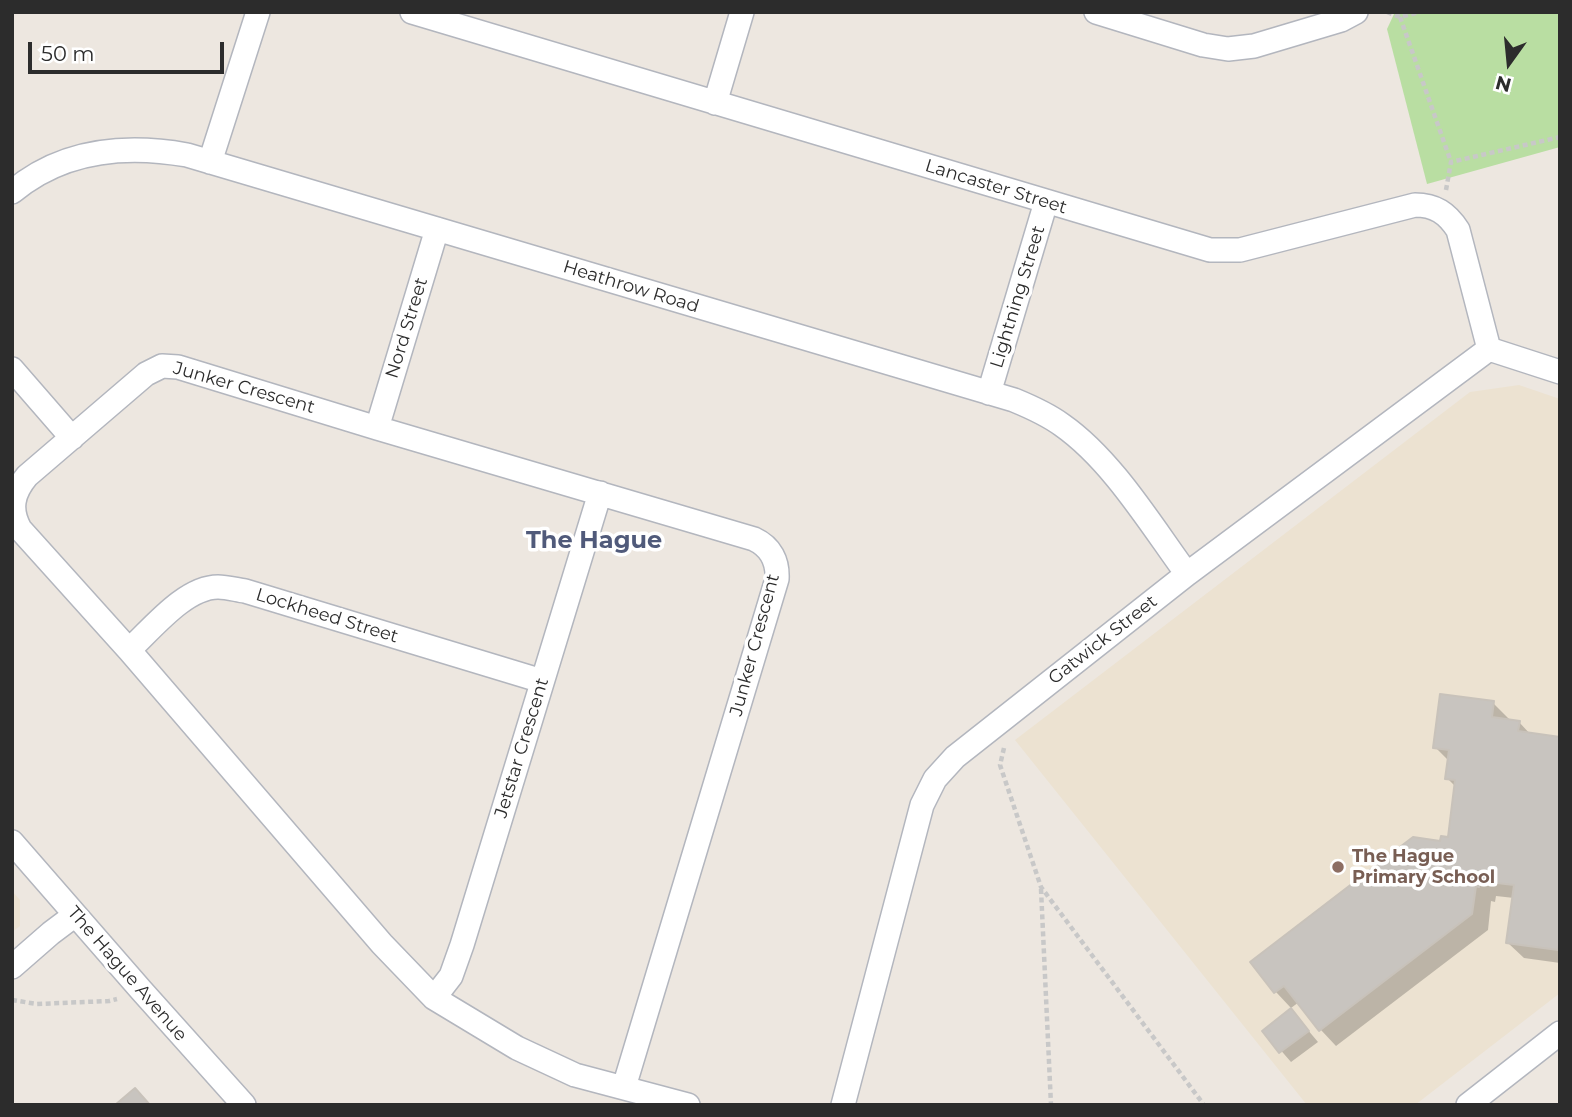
<!DOCTYPE html>
<style>
body{margin:0}
#map{position:relative;width:1572px;height:1117px;overflow:hidden;background:#ede7e0;font-family:Montserrat,sans-serif}
canvas{display:block}
.frame{position:absolute;inset:0;border:14px solid #2c2c2c;pointer-events:none}
.north{position:absolute;left:1474px;top:28px;width:70px;height:70px;-webkit-text-stroke:5px #fff;paint-order:stroke;rotate:195deg;font-size:19px;font-weight:700;line-height:28px;text-align:center;color:#2c2c2c}
.north::after{content:'';display:block;margin:auto;width:24px;height:32px;background:#2c2c2c;clip-path:polygon(50% 0,100% 100%,50% 72%,0 100%)}
.scale{position:absolute;left:28px;top:42px;width:196px;height:32px;box-sizing:border-box;border:4px solid #2c2c2c;border-top:0;padding-left:9px;font-size:21px;line-height:24px;white-space:nowrap;color:#2c2c2c;-webkit-text-stroke:5px #fff;paint-order:stroke}
</style>
<div id="map">
<canvas width="1572" height="1117"></canvas>
<div class="frame"></div>
<div class="north">N</div>
<div class="scale">50 m</div>
</div>
<script>
const context = document.querySelector('canvas').getContext('2d');
context.lineJoin = 'round';
function fill(path, color) {
  context.fillStyle = color;
  context.fill(path, 'evenodd');
}
function stroke(path, color, width, dash) {
  context.strokeStyle = color;
  context.lineWidth = width;
  context.lineCap = dash ? 'butt' : 'round';
  context.setLineDash(dash || []);
  context.stroke(path);
}
function drawText(font, color, halo, rows, align = 'center') {
  context.font = font + ' Montserrat,sans-serif';
  context.lineWidth = 7;
  context.setLineDash([]);
  context.textBaseline = 'middle';
  context.strokeStyle = halo;
  context.fillStyle = color;
  for (const [text, x, y, turn = 0] of rows) {
    context.save();
    context.translate(x, y);
    context.rotate((+turn || 0) * Math.PI / 180);
    context.textAlign = isNaN(turn) ? turn : align;
    if (halo) context.strokeText(text, 0, 0);
    context.fillText(text, 0, 0);
    context.restore();
  }
}
fill(new Path2D(`
 M1519 385 1560 399V993L1415 1105H1307L1015 740 1470 392Z
 M12 891 20 900V926L12 932Z`), '#ece2d1');
fill(new Path2D(`
 M1395 12H1560V147L1427 184 1387 29Z`), '#b9dea2');
fill(new Path2D(`
 M1493 703 1509 719 1508 721 1519 722 1531 735 1560 738V963L1524 958 1508 943 1514 898 1496 896 1495 902 1491 901 1488 930 1336 1046 1321 1030 1299 1002 1291 1008 1276 992 1253 962 1449 839 1456 787 1447 778 1449 761 1435 747Z
 M1291 1010 1318 1042 1291 1062 1264 1031Z`), '#0003');
const building = new Path2D(`
 M1440 694 1494 701 1492 717 1520 721 1518 731 1560 737V940L1558 950 1506 943 1514 885 1480 881 1479 887 1476 886 1472 914 1319 1031 1284 986 1274 993 1250 962 1413 837 1440 841 1441 836 1448 837 1455 780 1445 779 1449 750 1433 748Z
 M1291 1008 1309 1031 1279 1053 1262 1031Z
 M135 1088 150 1105H115Z`);
fill(building, '#c8c4bf');
stroke(building, '#c8c2ba', 2);
const minor = new Path2D(`
 M412 12 1210 250H1240L1415 205C1435 205 1447 213 1458 230L1489 349
 M1096 12 1203 45 1228 49 1254 46 1341 20 1356 12
 M715 103 742 12
 M210 162 258 12
 M12 192C62 150 125 144 187 155L1014 400C1031 407 1047 414 1062 425 1112 460 1151 525 1187 574
 M12 369 72 438
 M989 393 1046 202
 M377 428 437 229
 M129 650C152 629 185 587 218 587 227 587 237 590 245 591L542 681
 M12 842 141 990 244 1105
 M12 967 51 933 75 915
 M434 998 451 976 462 945 600 493
 M624 1087 777 579C778 561 771 547 754 539L377 428 178 367 162 366 146 374 27 476C13 493 9 509 20 529L129 650 382 944 434 998 517 1048 575 1075 688 1105
 M843 1105 922 805 935 779 955 757 1187 574 1489 349 1560 372
 M1468 1105 1560 1033`);
stroke(minor, '#b3b6be', 26);
stroke(new Path2D(`
 M1387 12 1400 17 1420 12
 M1400 17 1451 162
 M1446 190 1451 162 1560 137
 M1004 748 1000 765 1041 887 1204 1105
 M1041 889 1051 1105
 M12 1000 37 1004 109 1001 117 999`), '#c8c8c8', 4.5, [5, 3.5]);
stroke(minor, '#fff', 23);
for (const [x, y, r, color] of [
 [1338,867,7,"#8d6e63"]
]) {
  const dot = new Path2D();
  dot.arc(x, y, r, 0, 2 * Math.PI);
  context.fillStyle = color;
  context.fill(dot);
  stroke(dot, '#fff', 2.5);
}
drawText('18px', '#2c2c2c', '#fff', [
 ["Lancaster Street",996,187,17],
 ["Heathrow Road",631,287,17],
 ["Lightning Street",1018,297,-73],
 ["Nord Street",407,328,-73],
 ["Junker Crescent",244,388,16],
 ["Lockheed Street",327,616,17],
 ["Gatwick Street",1103,640,-38],
 ["Junker Crescent",755,645,-75],
 ["Jetstar Crescent",522,748,-73],
 ["The Hague Avenue",127,974,49]
]);
drawText('bold 18px', '#785e54', '#fff', [
 ["The Hague",1352,857],
 ["Primary School",1352,878]
], 'left');
drawText('bold 24px', '#505a7a', '#fff', [
 ["The Hague",594,541]
]);
</script>
